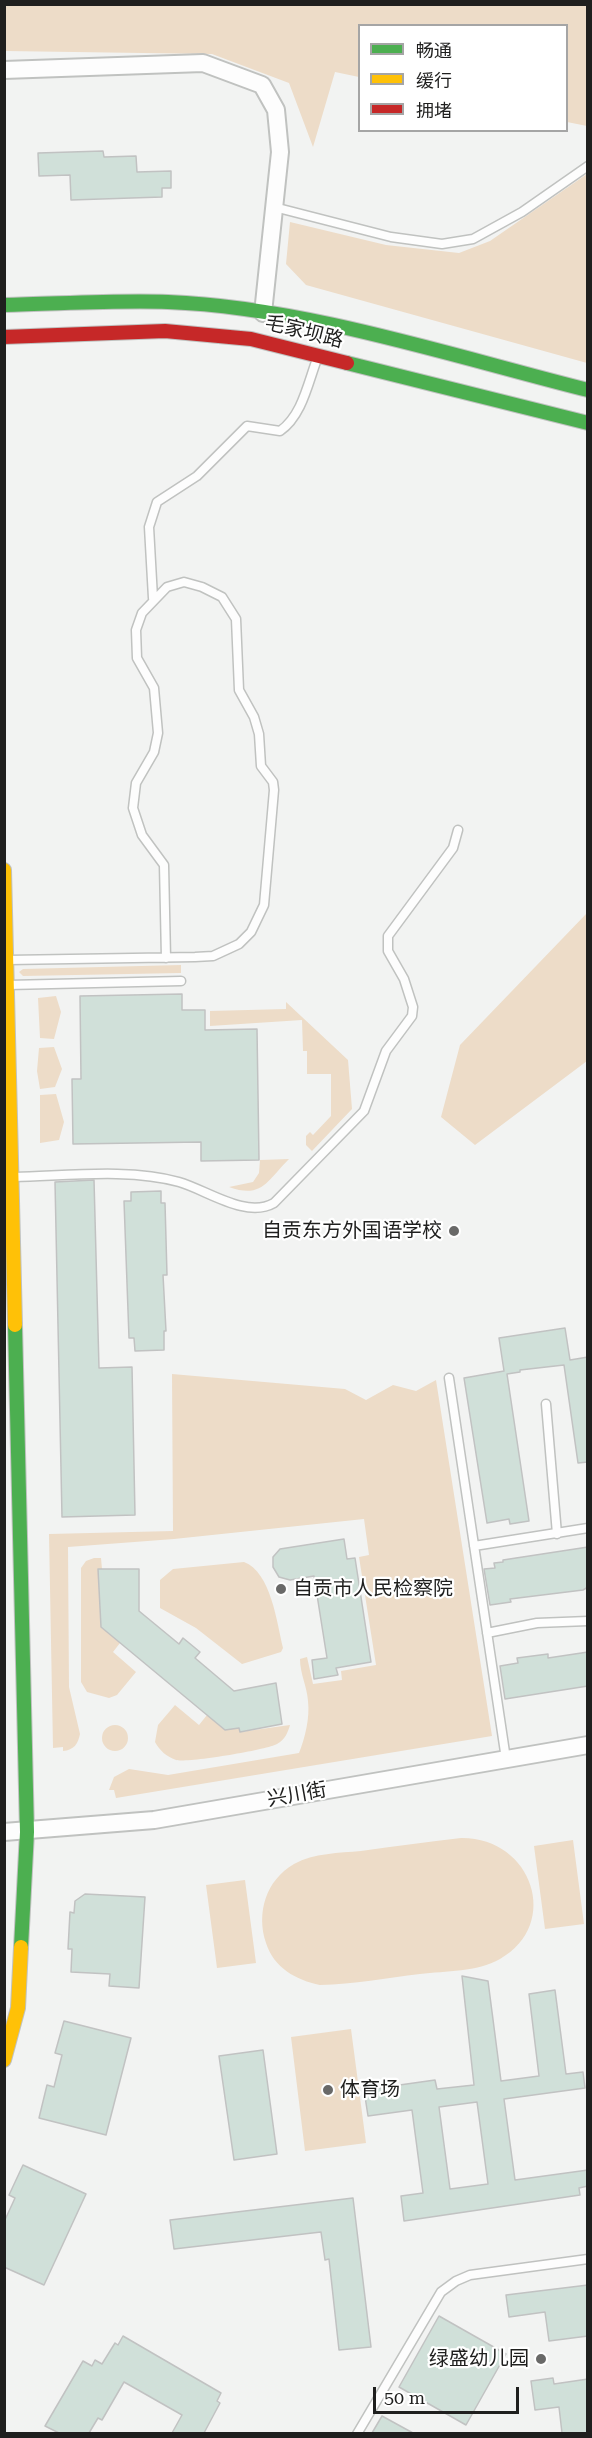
<!DOCTYPE html>
<meta charset="utf-8">
<style>
body{margin:0}
#map{position:relative;width:592px;height:2438px;overflow:hidden;background:#f2f3f2;font-family:"Roboto Serif","Noto Sans SC",serif}
canvas{display:block}
.frame{position:absolute;inset:0;border:6px solid #1f1f1e;pointer-events:none}
.legend{position:absolute;left:358px;top:24px;width:210px;height:108px;box-sizing:border-box;background:#fff;border:2px solid #a5a5a5;margin:0;padding:8px 10px;list-style:none;font-size:18px;color:#1f1f1e}
.legend li{display:flex;align-items:center;gap:12px;height:30px}
.legend b{width:30px;border:2px solid #a5a5a5}
.scale{position:absolute;left:373px;top:2387px;width:146px;height:27px;box-sizing:border-box;border:3px solid #1f1f1e;border-top:0;padding-left:8px;font-size:18px;line-height:21px;white-space:nowrap;color:#1f1f1e;-webkit-text-stroke:4px #fff;paint-order:stroke}
</style>
<div id="map">
<canvas width="592" height="2438"></canvas>
<div class="frame"></div>
<ul class="legend">
<li><b style="height:8px;background:#4caf50"></b>畅通</li>
<li><b style="height:8px;background:#ffc107"></b>缓行</li>
<li><b style="height:8px;background:#c62828"></b>拥堵</li>
</ul>
<div class="scale">50 m</div>
</div>
<script>
const context = document.querySelector('canvas').getContext('2d');
context.lineJoin = 'round';
function fill(path, color) {
  context.fillStyle = color;
  context.fill(path, 'evenodd');
}
function stroke(path, color, width, dash) {
  context.strokeStyle = color;
  context.lineWidth = width;
  context.lineCap = dash ? 'butt' : 'round';
  context.setLineDash(dash || []);
  context.stroke(path);
}
function drawText(font, color, halo, rows, align = 'center') {
  context.font = font + ' "Roboto Serif","Noto Sans SC",serif';
  context.lineWidth = 4.5;
  context.setLineDash([]);
  context.textBaseline = 'middle';
  context.strokeStyle = halo;
  context.fillStyle = color;
  for (const [text, x, y, turn = 0] of rows) {
    context.save();
    context.translate(x, y);
    context.rotate((+turn || 0) * Math.PI / 180);
    context.textAlign = isNaN(turn) ? turn : align;
    if (halo) context.strokeText(text, 0, 0);
    context.fillText(text, 0, 0);
    context.restore();
  }
}
fill(new Path2D(`
 M5 4 587 5V126L567 122 566 26H360L359 77 335 72 313 147 289 83 212 54 5 51Z
 M587 174V363L306 285 286 264 290 222 386 245 459 253 490 241Z
 M587 913V1061L475 1145 441 1117 460 1045Z
 M181 965V973L23 976 19 972 23 969Z
 M56 996 61 1012 54 1039 40 1038 38 998Z
 M286 1002 348 1060 352 1109 312 1151 306 1145V1136L310 1132 313 1135 331 1116V1074H307V1051H303L302 1020 210 1026V1011L286 1009Z
 M54 1047 62 1069 55 1087 40 1089 37 1071 39 1048Z
 M56 1094 64 1122 59 1140 40 1143V1095Z
 M289 1159C267 1181 262 1199 229 1187L253 1182 259 1173 260 1160Z
 M172 1374 345 1389 366 1400 393 1385 416 1391 436 1380 492 1736 116 1798 114 1790H109L114 1777 129 1769 168 1775 299 1753C305 1738 310 1718 308 1701 307 1686 300 1674 300 1659L307 1657 313 1684 342 1680 341 1671 376 1665 359 1557 369 1555 364 1519 174 1539 68 1547 69 1687 80 1734C78 1744 74 1750 63 1751V1747L53 1748 49 1534 173 1531Z
 M94 1558H101L102 1569 98 1570 101 1627 120 1643 113 1652 136 1672 117 1695 109 1698 87 1692 81 1682V1568L86 1561Z
 M244 1562C271 1572 277 1623 283 1648L281 1652 242 1664 196 1628 160 1608V1580L173 1569Z
 M175 1705 199 1725 207 1715 225 1730 239 1728 240 1732 290 1725C288 1732 285 1740 277 1744 266 1750 188 1763 176 1760 166 1756 160 1751 155 1742L158 1725Z
 M102 1738a13 13 0 1 1 26 0a13 13 0 1 1-26 0Z
 M461 1838C532 1837 562 1924 500 1959 477 1972 446 1971 420 1974 387 1978 354 1984 320 1985 296 1980 274 1968 266 1943 256 1913 266 1880 294 1864 314 1853 339 1853 361 1851 394 1846 428 1842 461 1838Z
 M573 1840 584 1924 545 1929 534 1846Z
 M245 1880 256 1963 217 1968 206 1885Z
 M351 2029 366 2143 305 2151 291 2037Z`), '#eddcc8');
const building = new Path2D(`
 M103 151 104 157 136 156 137 172 171 171V188H162V197L71 200 70 175 39 176 38 153Z
 M182 994V1010H205V1030L257 1029 259 1160 201 1161V1142L73 1144 72 1079H81L80 996Z
 M94 1180 99 1368 132 1367 135 1515 62 1517 55 1182Z
 M161 1191V1203H165L167 1275H163L166 1331H164V1350L135 1351 134 1338H129L124 1201H131V1192Z
 M565 1328 570 1360 588 1357V1462L578 1463 564 1365 520 1370V1372L507 1374 529 1521 510 1524 509 1519 487 1523 464 1378 504 1371 499 1338Z
 M344 1539 347 1559 355 1558 371 1662 336 1668 338 1675 314 1679 312 1660 327 1658 314 1576 290 1580 279 1577 273 1567V1557L280 1549Z
 M588 1547V1587L583 1590 510 1599 511 1602 490 1605 484 1569 495 1568 494 1563 503 1562V1560Z
 M98 1569H139V1611L179 1644 183 1638 200 1652 195 1658 234 1691 276 1683 282 1724 240 1732 239 1728 225 1730 101 1627Z
 M588 1652V1686L505 1699 500 1666 518 1663 517 1658 548 1654V1658Z
 M85 1894 145 1897 139 1988 109 1986 110 1974 71 1972 72 1949H68L70 1912 74 1913 75 1901Z
 M462 1976 488 1981 501 2081 539 2076 529 1994 555 1990 566 2074 583 2072 585 2088 504 2099 515 2180 588 2170V2186L579 2188 580 2195 404 2221 401 2196 423 2193 412 2110 368 2116 364 2090 435 2080 437 2089 474 2085ZM477 2102 488 2184 450 2189 439 2107Z
 M64 2021 131 2038 106 2135 39 2118 47 2085 54 2087 62 2055 55 2053Z
 M263 2050 277 2154 234 2160 219 2056Z
 M23 2165 86 2194 44 2285 4 2267V2222L15 2198 9 2195Z
 M353 2198 371 2347 339 2350 329 2259 325 2260 321 2232 174 2249 170 2220Z
 M588 2285V2336L549 2341 545 2312 509 2317 506 2295Z
 M439 2316 506 2354 466 2425 399 2387Z
 M123 2336 221 2393 217 2401 220 2403 204 2433H172L182 2415 124 2382 102 2420 98 2418 89 2433H59L45 2426 83 2361 92 2366 95 2360 102 2364 115 2343 118 2345Z
 M553 2378 554 2384 588 2379V2433H562L559 2407 535 2410 531 2381Z
 M382 2416 413 2433H372Z`);
fill(building, '#d0e0d9');
stroke(building, '#c1c2c2', 1.5);
const lane = new Path2D(`
 M274 207 391 237 442 244 473 239 522 212 588 166
 M153 598 149 527 157 502 197 476 247 426 280 431C302 416 308 383 317 359
 M8 960 195 957 213 956 239 944 251 932 264 905 274 790 273 782 261 766 259 734 254 717 239 690 236 619 222 597 202 587 184 582 167 587 142 613 136 630 137 658 154 688 158 733 154 752 136 783 133 808 142 835 164 865 166 958
 M8 985 181 981
 M15 1177C65 1176 130 1168 179 1182 207 1190 246 1219 274 1203L364 1111 386 1051 412 1016 413 1007 404 979 388 951V936L453 848 458 830
 M449 1378 506 1759
 M546 1404 557 1534
 M474 1546 588 1528
 M487 1633 537 1623 588 1621
 M357 2434 441 2292 456 2281 470 2275 588 2259`);
const street = new Path2D(`
 M4 70 203 63 262 85 276 110 280 152 263 313
 M4 1832 154 1820 588 1745`);
const fast = new Path2D(`
 M4 305C58 304 114 300 168 302 304 307 456 357 588 390
 M347 363 588 423
 M15 1325 27 1832 21 1947`);
const slow = new Path2D(`
 M4 870 15 1325
 M4 2060 18 2008 21 1947`);
const jam = new Path2D(`
 M4 337 165 331 251 339 347 363`);
stroke(lane, '#c0c2c0', 11);
stroke(street, '#c0c2c0', 20);
stroke(fast, '#c0c2c0', 16);
stroke(slow, '#c0c2c0', 16);
stroke(jam, '#c0c2c0', 16);
stroke(lane, '#fdfdfd', 8);
stroke(street, '#fdfdfd', 16);
stroke(fast, '#4caf50', 14);
stroke(slow, '#ffc107', 14);
stroke(jam, '#c62828', 14);
for (const [x, y, r, color] of [
 [454,1231,6,"#696968"],
 [281,1589,6,"#696968"],
 [328,2090,6,"#696968"],
 [541,2359,6,"#696968"]
]) {
  const dot = new Path2D();
  dot.arc(x, y, r, 0, 2 * Math.PI);
  context.fillStyle = color;
  context.fill(dot);
  stroke(dot, '#fff', 2);
}
drawText('20px', '#1f1f1e', '#fff', [
 ["毛家坝路",304,332,14],
 ["兴川街",297,1795,-10]
]);
drawText('20px', '#1f1f1e', '#fff', [
 ["自贡东方外国语学校",442,1231],
 ["自贡市人民检察院",293,1589,"left"],
 ["体育场",340,2090,"left"],
 ["绿盛幼儿园",529,2359]
], 'right');
</script>
